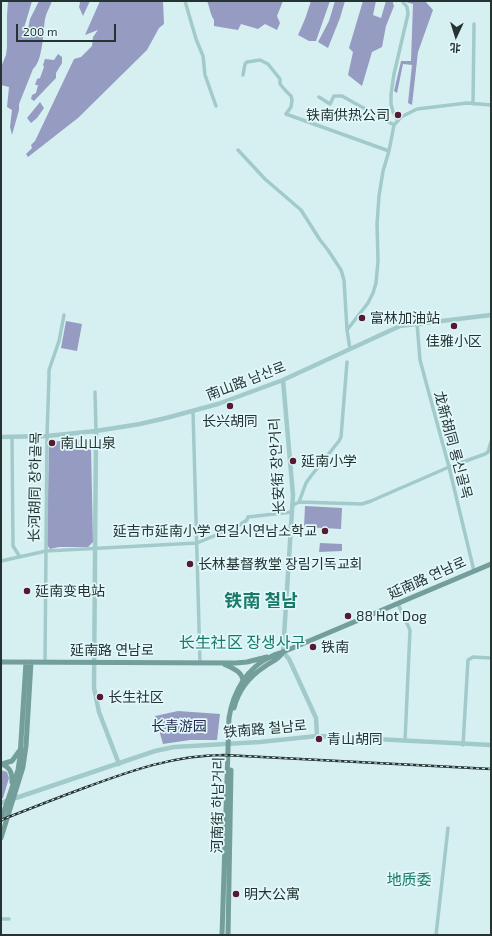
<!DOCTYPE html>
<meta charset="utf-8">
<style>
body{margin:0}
#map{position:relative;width:492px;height:936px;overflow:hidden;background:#d6f0f2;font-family:"Exo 2","Noto Sans SC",sans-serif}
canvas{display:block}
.frame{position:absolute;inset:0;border:2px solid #253432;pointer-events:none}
.north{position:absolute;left:436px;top:16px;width:40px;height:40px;-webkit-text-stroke:3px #e2f8fa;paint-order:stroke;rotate:184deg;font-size:11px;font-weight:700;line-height:16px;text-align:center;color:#253432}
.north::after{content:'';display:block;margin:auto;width:14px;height:18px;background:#253432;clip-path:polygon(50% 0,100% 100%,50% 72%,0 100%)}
.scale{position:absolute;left:16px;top:24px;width:100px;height:18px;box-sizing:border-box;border:2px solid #253432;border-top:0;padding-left:5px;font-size:12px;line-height:14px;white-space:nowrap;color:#253432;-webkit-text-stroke:3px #e2f8fa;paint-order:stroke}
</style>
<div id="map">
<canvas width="492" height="936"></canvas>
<div class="frame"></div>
<div class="north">北</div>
<div class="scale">200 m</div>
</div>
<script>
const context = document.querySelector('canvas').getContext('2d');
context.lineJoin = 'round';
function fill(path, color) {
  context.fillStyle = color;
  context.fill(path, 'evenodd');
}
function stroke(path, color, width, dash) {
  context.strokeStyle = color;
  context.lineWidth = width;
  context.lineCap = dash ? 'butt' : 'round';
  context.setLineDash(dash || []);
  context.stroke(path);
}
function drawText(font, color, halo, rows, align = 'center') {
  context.font = font + ' "Exo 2","Noto Sans SC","Noto Sans KR",sans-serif';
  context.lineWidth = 3.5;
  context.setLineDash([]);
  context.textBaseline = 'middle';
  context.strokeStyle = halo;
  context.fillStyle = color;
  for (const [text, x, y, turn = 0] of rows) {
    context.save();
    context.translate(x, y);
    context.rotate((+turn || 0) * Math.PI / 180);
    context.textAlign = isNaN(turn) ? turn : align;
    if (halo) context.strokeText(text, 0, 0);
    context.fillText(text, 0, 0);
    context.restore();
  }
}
fill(new Path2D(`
 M8 1H32L24 28 27 34 30 19 39 1H52C50 7 46 13 45 19 43 32 43 61 33 69L19 104V110L12 135 10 127 12 110 7 107 9 87 1 85V67L6 55 7 47V16Z
 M79 1H90L83 16 79 7 80 3Z
 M100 1H163L164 24 159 28 147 50 78 118 28 157 26 154 32 148 31 145 35 141 74 59 81 57 92 46 93 37 98 30 85 35Z
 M207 1H283L277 16 280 23 277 30 265 24 258 29 241 24 238 30 214 26V20C210 14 210 8 207 1Z
 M311 1H330L316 41H309L298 35 305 19Z
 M335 1H345L340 18 328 48 318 42 329 21Z
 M363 1H376L373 15 381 18 386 1H393V3L394 6 386 26 382 47 372 52 362 86 348 75 353 52 349 48Z
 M402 1H425L433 10 418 52 412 105 408 103 412 65 403 64 397 93 394 91 401 61H411L413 4Z
 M58 54 62 57V63L56 73V78L34 101 31 99 32 95 36 93 38 85H35L37 79 40 78 44 67 43 65 45 59 54 60Z
 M40 102 44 108 37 118 31 123 27 118Z
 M66 321 82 324 77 351 61 348Z
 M86 439 91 446 93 542 88 547H59L50 549 47 545 49 442Z
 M305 506 342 508 341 529 304 527Z
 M320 543 342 544V551L319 552Z
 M178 711 220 714 217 740H190L163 744 155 716Z
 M1 770 7 772 9 778 3 798 1 799Z`), '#969bc1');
stroke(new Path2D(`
 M185 1 196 39 203 56 205 75 216 106
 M243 75 245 64 247 62 260 60 268 64 280 79V84L285 90 291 96 292 100 291 107 286 114 389 151
 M319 97 330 104 334 96H342L394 125
 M473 104 474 24
 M398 120 393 112 391 104V94L394 74 408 14 407 7 402 1
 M238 150 265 179 301 210 320 240 328 250 341 270 344 280 347 330 350 349
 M417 323 420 360 449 467 474 571
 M347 330 368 303 373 293 376 283 378 261 377 224 379 196 383 171 389 151 394 125 401 117 417 109 467 103 491 105
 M95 392 96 431
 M193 411 200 663
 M12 437 13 546 20 557
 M299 502 306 483 311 476 339 441 341 437 347 362
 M293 505 299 502 362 504 371 501 449 467 485 454 488 452 491 442
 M1 561 46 551 197 543 238 526 247 520 248 517 292 512
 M398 604 410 630 405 741
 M45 662 47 436 49 376V370L59 341 64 315
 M463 745 468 660 473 657 491 658
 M1 919H9
 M436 935 448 828`), '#a2caca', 3.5);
stroke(new Path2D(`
 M283 380 293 495 283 652 289 659 316 718 317 736
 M96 431 94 688 99 712 119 764
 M1 437 47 436 96 431 140 424 166 418 218 404 283 380 400 326 491 315
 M1 803 155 751 174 747 260 742 317 736 491 745`), '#a2caca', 4.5);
stroke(new Path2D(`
 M1 662C79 662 157 662 236 663L247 662 267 657
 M224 664C232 668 242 671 243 681
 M234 708C238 692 249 677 264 667 272 661 277 661 283 652
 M1 764C10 767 12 772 12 782
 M2 764 12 761 20 750
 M1 820 18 770 20 757 26 662
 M1 838 23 767 26 746 31 662
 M222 935 229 718C233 692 247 667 272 656 275 654 280 653 283 652L491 564
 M228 935 231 770`), '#739e99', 5);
const rail = new Path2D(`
 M1 820C29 809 57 798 84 788 130 771 174 755 224 755L491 769`);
stroke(rail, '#253432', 2.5);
stroke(rail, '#e2f8fa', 1, [3]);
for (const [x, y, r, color] of [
 [398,115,4,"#571831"],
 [362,318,4,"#571831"],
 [454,326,4,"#571831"],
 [230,406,4,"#571831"],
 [52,443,4,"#571831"],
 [293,461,4,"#571831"],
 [325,531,4,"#571831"],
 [190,564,4,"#571831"],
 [27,591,4,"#571831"],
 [348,616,4,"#571831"],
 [313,647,4,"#571831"],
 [100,697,4,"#571831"],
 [319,739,4,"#571831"],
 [236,894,4,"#571831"]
]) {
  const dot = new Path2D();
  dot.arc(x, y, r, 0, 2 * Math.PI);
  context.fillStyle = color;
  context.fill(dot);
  stroke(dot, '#e2f8fa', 1.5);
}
drawText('14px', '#253432', '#e2f8fa', [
 ["铁南供热公司",390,115,"right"],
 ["富林加油站",370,318],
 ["佳雅小区",454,341,"center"],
 ["长兴胡同",230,421,"center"],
 ["南山山泉",60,443],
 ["延南小学",301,461],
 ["延吉市延南小学 연길시연남소학교",317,531,"right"],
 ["长林基督教堂 장림기독교회",198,564],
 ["延南变电站",35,591],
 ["88 Hot Dog",356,616],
 ["铁南",321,647],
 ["长生社区",108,697],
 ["青山胡同",327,739],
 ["明大公寓",244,894]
], 'left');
drawText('14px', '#253432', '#e2f8fa', [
 ["南山路 남산로",246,381,-21],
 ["龙新胡同 룡신골목",453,445,75],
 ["长安街 장안거리",277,466,-93],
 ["长河胡同 장하골목",35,487,-89],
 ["延南路 연남로",427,578,-24],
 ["延南路 연남로",112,650],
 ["铁南路 철남로",265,729,-5],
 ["河南街 하남거리",218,805,-89]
]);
drawText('14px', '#272b53', '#e2f8fa', [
 ["长青游园",179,726]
]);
drawText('15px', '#197b65', '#e2f8fa', [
 ["地质委",409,880]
]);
drawText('16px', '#197b65', '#e2f8fa', [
 ["长生社区 장생사구",242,643]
]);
drawText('bold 18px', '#197b65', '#e2f8fa', [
 ["铁南 철남",261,601]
]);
</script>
